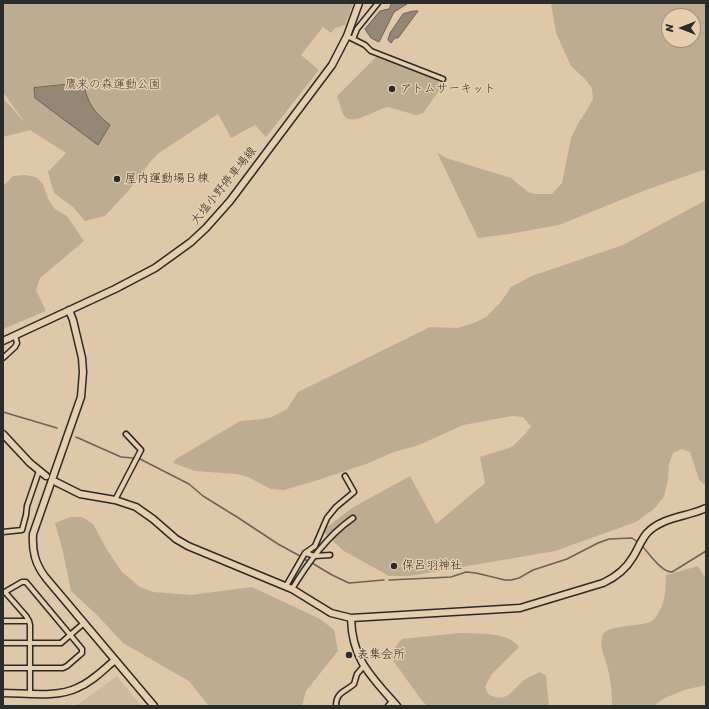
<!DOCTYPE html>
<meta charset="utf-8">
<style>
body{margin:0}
#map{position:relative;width:709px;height:709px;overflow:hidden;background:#dfc7a9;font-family:Sriracha,sans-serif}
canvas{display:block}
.frame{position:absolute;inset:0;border:4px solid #2b2b2b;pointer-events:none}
.north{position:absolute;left:661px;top:8px;width:40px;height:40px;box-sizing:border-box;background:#e6ceae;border:1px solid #9b8d7a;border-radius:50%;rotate:270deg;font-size:11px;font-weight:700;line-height:16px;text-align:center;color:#2b2b2b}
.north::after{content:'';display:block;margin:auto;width:14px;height:18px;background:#2b2b2b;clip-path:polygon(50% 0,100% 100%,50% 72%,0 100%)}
</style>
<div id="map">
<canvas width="709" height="709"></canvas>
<div class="frame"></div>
<div class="north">N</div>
</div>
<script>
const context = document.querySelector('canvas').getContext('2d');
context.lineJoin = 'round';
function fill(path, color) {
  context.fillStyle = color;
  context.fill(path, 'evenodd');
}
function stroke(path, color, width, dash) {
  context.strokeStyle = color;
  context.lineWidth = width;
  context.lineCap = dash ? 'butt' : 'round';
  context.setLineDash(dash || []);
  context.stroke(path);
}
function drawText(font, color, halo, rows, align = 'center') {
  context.font = font + ' Sriracha,"Klee One",sans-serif';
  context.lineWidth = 3;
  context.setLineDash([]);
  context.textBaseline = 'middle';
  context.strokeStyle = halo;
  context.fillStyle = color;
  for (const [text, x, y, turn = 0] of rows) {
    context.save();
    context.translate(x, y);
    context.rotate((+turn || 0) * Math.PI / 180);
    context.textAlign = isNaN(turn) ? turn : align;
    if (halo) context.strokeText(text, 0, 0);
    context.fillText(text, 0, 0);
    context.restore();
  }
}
fill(new Path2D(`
 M117 676 141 706H54L77 705Z`), '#cfb99e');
fill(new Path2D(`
 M3 3H353L345 25 335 28 331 33 323 27 301 55 319 70 266 137 255 125 231 138 218 114 159 153 151 161 129 190 105 216 85 221 73 207 54 193 48 172 66 153 30 130 3 137V98L26 124 3 92Z
 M551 3H706V169L643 191 559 225 509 234 478 238 437 152 446 158 511 178 528 192 534 194H552L562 183 571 138 579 122 585 113 593 99 592 88 585 79 571 66 556 33ZM669 16H693V40H669Z
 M378 55 435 78C439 82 440 85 439 91L423 113 416 115 388 107C378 108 354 126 345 117 341 112 340 102 337 96Z
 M25 175 36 177 43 184 48 199 55 209 67 216 84 241 40 278 36 290 46 311 3 329V186L13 176Z
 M706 200V486L699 480 690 452 682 449 673 453 669 464 668 480 664 496 655 508 636 522 555 551 409 576H389L344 551 322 531 352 508 410 476 436 524 485 483 480 457 512 447 526 433 531 426 523 417 512 416 463 425 419 445 394 452 366 464 318 480 284 490 271 489 248 477 237 474 195 471 173 463 176 459 237 423 240 421 263 419 272 417 287 409 298 392 430 327 457 328 474 323 486 317 501 302 511 287 532 276 623 245Z
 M71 517H82L93 524 107 550 122 572 140 587 153 592 191 595 252 587 320 619 334 630 338 651 306 691 302 706H209L189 681 123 643 98 616 71 591 63 552 55 523Z
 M698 566 706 579V685L684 690 665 698 653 706H612C612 694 611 681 608 669 606 659 599 648 602 637 605 623 640 628 652 621 656 618 660 610 662 606 666 596 665 585 666 575Z
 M460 633C478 634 507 631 519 647L491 675 485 687 488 694C509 705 512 688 526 679 530 676 536 674 540 672L546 676 549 706H427C413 690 402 672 389 655L402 639Z`), '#bdab92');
const water = new Path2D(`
 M392 3 407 4 394 12 379 42 371 38 365 29 380 11 389 9Z
 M414 11H418L398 38H395L391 43 388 40 390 33 403 14Z
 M83 83C88 103 93 112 110 125L98 145 35 98 34 88Z`);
fill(water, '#958776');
stroke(water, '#6b6258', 1);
stroke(new Path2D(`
 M3 412 57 428
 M76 437 121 457 133 458
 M140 459 189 484 203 496 237 517 278 544 300 556
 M642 546C649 553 661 572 672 572L706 551
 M304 559 308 561
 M312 563 332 575 349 583 384 580
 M389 580 451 577 466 572 476 573 505 580H511L519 578 533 570 567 559 598 543 609 539 632 538 639 543`), '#6b6258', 1.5);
const street = new Path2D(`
 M347 36 365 45 371 51 443 79
 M353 39 357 29 378 3
 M3 358 15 347 17 343 15 335
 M115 500 141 450 126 434
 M3 532 22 530 26 515 27 506 39 471
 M305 553 315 556 330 555
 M286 586 305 553 315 546 327 518 336 507 354 492 345 476
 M292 589C308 563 327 536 353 518
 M5 592 26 616 29 621
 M3 593 22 582H26L82 649V653L67 666 63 668H3
 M3 621H29L30 625V693
 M3 643H61L84 623
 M336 706C336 692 345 692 354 684L357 674 363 667
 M388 706 392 701`);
const secondary = new Path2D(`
 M69 310 73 320 82 358 83 372 81 397 33 534C32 551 35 564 46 578L154 706
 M3 341 115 289 155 268 191 242 206 228 230 201 332 65 347 36 359 3
 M3 434 30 463 46 476
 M56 482 80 494 115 500 136 507 153 519 176 539 188 546 292 589 331 613 351 618 520 608 603 583C616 577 626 569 633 557 638 549 641 540 647 533 662 517 687 517 706 508
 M351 618C352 660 371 676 397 706
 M3 693C25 693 57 698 77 688 92 682 103 670 115 660`);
stroke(street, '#2b2b2b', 7);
stroke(secondary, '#2b2b2b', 9);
stroke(street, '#e6ceae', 4);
stroke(secondary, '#e6ceae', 6);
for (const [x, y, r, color] of [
 [392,89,4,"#2b2b2b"],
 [117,179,4,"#2b2b2b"],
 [394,566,4,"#2b2b2b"],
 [349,655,4,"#2b2b2b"]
]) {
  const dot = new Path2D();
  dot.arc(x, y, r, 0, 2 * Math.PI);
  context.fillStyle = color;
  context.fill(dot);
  stroke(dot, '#e6ceae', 1.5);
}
drawText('12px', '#413e3a', '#e6ceae', [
 ["鷹来の森運動公園",113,85]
]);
drawText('12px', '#2b2b2b', '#e6ceae', [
 ["アトムサーキット",400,89],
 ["屋内運動場Ｂ棟",125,179],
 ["保呂羽神社",402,566],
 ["表集会所",357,655]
], 'left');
drawText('12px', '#2b2b2b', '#e6ceae', [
 ["大塩小野停車場線",224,186,-51]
]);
</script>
